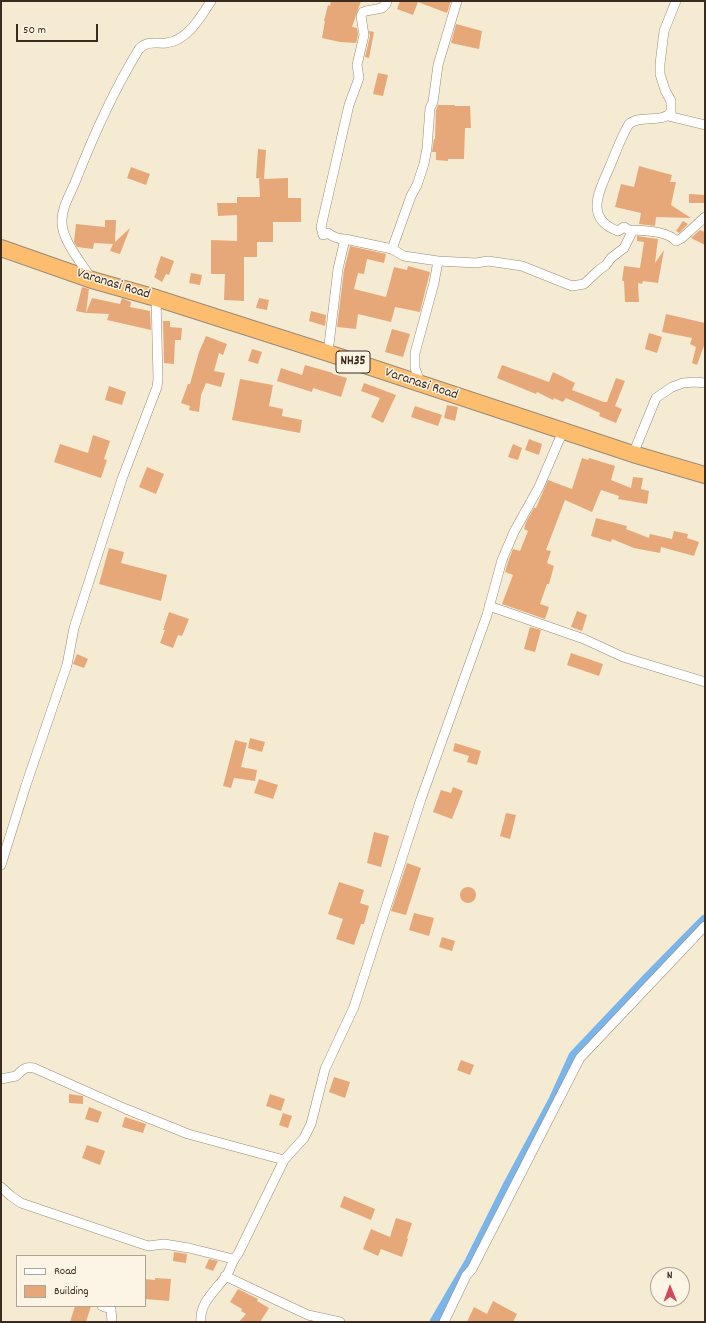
<!DOCTYPE html>
<style>
body{margin:0}
#map{position:relative;width:706px;height:1323px;overflow:hidden;background:#f5ebd2;font-family:Dekko,sans-serif}
canvas{display:block}
.frame{position:absolute;inset:0;border:2px solid #3b2a1e;pointer-events:none}
.legend{position:absolute;left:16px;top:1255px;width:130px;height:52px;box-sizing:border-box;background:#fcf5e5;border:1px solid #afa495;margin:0;padding:5px 7px;list-style:none;font-size:12px;color:#3b2a1e}
.legend li{display:flex;align-items:center;gap:8px;height:20px}
.legend b{width:20px;border:1px solid #afa495}
.north{position:absolute;left:650px;top:1267px;width:40px;height:40px;box-sizing:border-box;background:#fcf5e5;border:1px solid #afa495;border-radius:50%;rotate:359deg;font-size:11px;font-weight:700;line-height:16px;text-align:center;color:#3b2a1e}
.north::after{content:'';display:block;margin:auto;width:14px;height:18px;background:#d1495b;clip-path:polygon(50% 0,100% 100%,50% 72%,0 100%)}
.scale{position:absolute;left:16px;top:24px;width:82px;height:18px;box-sizing:border-box;border:2px solid #3b2a1e;border-top:0;padding-left:5px;font-size:12px;line-height:14px;white-space:nowrap;color:#3b2a1e;-webkit-text-stroke:3px #fcf5e5;paint-order:stroke}
</style>
<div id="map">
<canvas width="706" height="1323"></canvas>
<div class="frame"></div>
<ul class="legend">
<li><b style="height:5px;background:#fff"></b>Road</li>
<li><b style="height:11px;background:#e6a879"></b>Building</li>
</ul>
<div class="north">N</div>
<div class="scale">50 m</div>
</div>
<script>
const context = document.querySelector('canvas').getContext('2d');
context.lineJoin = 'round';
function stroke(path, color, width, dash) {
  context.strokeStyle = color;
  context.lineWidth = width;
  context.lineCap = dash ? 'butt' : 'round';
  context.setLineDash(dash || []);
  context.stroke(path);
}
function fill(path, color) {
  context.fillStyle = color;
  context.fill(path, 'evenodd');
}
function drawText(font, color, halo, rows, align = 'center') {
  context.font = font + ' Dekko,sans-serif';
  context.lineWidth = 3;
  context.setLineDash([]);
  context.textBaseline = 'middle';
  context.strokeStyle = halo;
  context.fillStyle = color;
  for (const [text, x, y, turn = 0] of rows) {
    context.save();
    context.translate(x, y);
    context.rotate((+turn || 0) * Math.PI / 180);
    context.textAlign = isNaN(turn) ? turn : align;
    if (halo) context.strokeText(text, 0, 0);
    context.fillText(text, 0, 0);
    context.restore();
  }
}
stroke(new Path2D(`
 M435 1322 470 1262 509 1184 554 1100 574 1056 647 979 705 920`), '#79b5eb', 11);
fill(new Path2D(`
 M331 1H361L352 27 357 28 358 35 356 43 340 42 322 38 325 21H324L328 5 330 6Z
 M400 1H451L447 13 418 2 413 15 397 9Z
 M456 24 482 31 479 49 451 43Z
 M369 31 374 32 369 58 365 57 370 36Z
 M378 73 388 75 383 96 373 94Z
 M438 105H455V106H470L471 128H465L464 159H448V161L436 160V152H432L434 139H435L436 110Z
 M258 149 266 150 264 179 288 178V198H301V222H273V242H257V257H244V301L224 300 225 274H211V240L237 241V215L218 216 217 203H237V197H260L259 179H262L256 178Z
 M639 166 672 175 670 182H676L671 205 691 218 656 217 655 226 639 224 641 213 615 207 621 184 634 187Z
 M131 167 150 174 146 185 127 178Z
 M689 194 705 195V203H689Z
 M105 220H116L115 242 130 228 120 254 110 251 113 244 94 243 93 249 77 247 74 242 76 224 105 227Z
 M683 221 688 224 679 233 676 231Z
 M700 230 705 232V245L691 238Z
 M637 236 658 239 655 263 664 250 658 283 643 281 642 284 638 283 639 302H625L624 281H622L624 266 640 268 644 242 637 241Z
 M350 246 386 254 384 263 367 259 364 274 358 273 354 289 386 297 394 267 407 270 408 266 430 272 420 312 395 307 391 322 358 314 356 329 337 327 344 270Z
 M161 256 174 261 169 275 166 274 162 282 154 277 157 271 156 270Z
 M191 273 202 275 200 285 189 283Z
 M82 287 89 289 86 313 76 311Z
 M92 298 120 304 122 298 131 302 130 307 150 311 151 330 107 320 109 314 86 313Z
 M259 298 269 300 267 310 256 308Z
 M311 311 326 315 325 326 309 321Z
 M666 314 705 323V343L697 365 692 363 696 347 690 344 692 338 662 332Z
 M163 321H170V327L182 328 181 340H175L174 364 164 363Z
 M392 329 410 334 403 357 385 352Z
 M649 333 662 337 657 353 645 349Z
 M206 336 227 344 223 355 219 353 214 371 225 373 221 387 206 383 201 395 199 412 189 410 190 406 181 403 188 384H190L199 352Z
 M252 349 262 352 258 364 248 361Z
 M305 365 333 373V374L347 378 341 397 313 388 312 392 277 381 281 368 302 375Z
 M502 365 549 382 553 372 575 383 572 390 604 402H607L616 378 625 381 615 406 622 409 616 423 599 416 600 413 566 398 563 402 554 398 553 400 537 392 536 394 497 378Z
 M240 379 273 385 269 406 283 409 282 416 302 420 300 433 232 420Z
 M364 383 396 395 383 423 371 417 380 398 361 391Z
 M109 386 126 392 122 405 105 400Z
 M447 405 458 407 455 421 444 418Z
 M415 406 442 415 438 426 411 417Z
 M93 435 110 441 104 459 107 460 101 478 54 462 60 444 88 453Z
 M529 439 542 444 539 455 525 450Z
 M513 444 522 448 518 460 508 457Z
 M582 458 588 460 589 458 615 466 611 480 631 488 633 477 643 478 641 489 649 491 647 504 618 499 619 496 601 490 592 512 565 500 546 550 551 551 547 563 554 566 549 584H547L540 604 549 607 545 619 502 604 513 575 505 572 508 562 513 549 520 551 528 531 524 529 526 522 534 508H536L548 480 572 489Z
 M147 467 164 474 156 494 139 487Z
 M596 518 627 526 626 529 649 538 650 534 672 539 674 531 688 534 687 538 699 542 694 556 661 547 660 553 634 548 612 539 611 542 591 536Z
 M109 548 124 552 121 563 167 575 161 601 99 584Z
 M577 611 587 615 582 631 571 627Z
 M169 612 189 619 182 636 178 635 173 648 160 643 165 630H163Z
 M530 627 541 630 535 652 524 649Z
 M571 653 603 664 599 676 567 665Z
 M77 654 88 659 84 668 73 664Z
 M250 738 265 742 262 752 248 748Z
 M235 740 247 743 241 767 257 770 255 781 234 778 231 788 223 786Z
 M455 743 481 751 477 765 467 762 469 756 453 751Z
 M259 779 278 785 273 799 254 793Z
 M453 787 463 791 452 819 433 812 441 790 451 793Z
 M506 813 516 815 510 839 500 836Z
 M374 832 389 836 381 867 367 863Z
 M407 863 421 868 406 915 391 911Z
 M339 882 364 890 360 903 369 906 364 924H361L354 945 336 939 343 919 328 914Z
 M460 895a8 8 0 1 1 16 0a8 8 0 1 1-16 0Z
 M414 913 434 918 429 936 409 930Z
 M442 937 455 941 452 951 439 947Z
 M461 1060 474 1065 470 1075 457 1070Z
 M334 1077 350 1082 345 1098 329 1092Z
 M69 1094 83 1096V1104L69 1103Z
 M270 1094 285 1099 281 1111 266 1106Z
 M89 1107 102 1112 98 1123 85 1119Z
 M283 1113 292 1116 288 1128 279 1125Z
 M125 1117 146 1124 143 1133 122 1127Z
 M87 1145 105 1151 100 1165 82 1158Z
 M344 1196 375 1209 371 1220 340 1207Z
 M396 1218 412 1223 407 1238 408 1239 402 1257 381 1249 378 1256 363 1249 371 1229 390 1237Z
 M174 1252 187 1254 186 1263 173 1261Z
 M209 1259 218 1261 213 1271 205 1268Z
 M155 1278 171 1279 169 1301 145 1299V1279L155 1280Z
 M238 1289 258 1299 257 1301 269 1308 260 1322H239L246 1314 241 1311 242 1309 230 1302Z
 M493 1301 517 1314 513 1322H467L474 1307 487 1314Z
 M75 1306H91L86 1322H70Z`), '#e6a879');
const street = new Path2D(`
 M387 1 386 4 382 8 366 11 363 12 361 16 364 35 357 65 359 78 349 105 321 227 323 235 328 233C333 237 338 239 345 239L392 249 404 256 438 261 476 263 488 261 522 266 572 286 584 284 599 270 606 265 611 258 624 248 633 230 630 231 624 227 618 231C583 218 600 190 610 166 616 152 621 137 629 124 641 114 662 124 671 112V101L665 90 660 74V64L664 31 676 1
 M668 116 705 125
 M633 230C646 231 667 231 676 241L682 238 705 217
 M392 249 411 196 417 185 424 164 427 148 430 108 433 102 438 65 457 1
 M91 278C82 264 62 240 62 223 61 208 71 193 76 180 94 134 114 90 139 49 148 40 156 44 166 43 187 41 201 17 211 1
 M328 353 338 269 345 239
 M421 385 415 368V353L434 283 438 261
 M633 454 656 398 672 387 683 383 695 382 705 383
 M489 606 584 639 623 657 705 682
 M1 865 26 785 67 665 74 628 122 479 157 387 158 379 156 298
 M1 1079 16 1076C22 1070 25 1066 34 1068L126 1109 188 1134 284 1160
 M1 1187 11 1196 21 1203 148 1246 164 1244 189 1248 233 1259
 M225 1276 308 1315 340 1322
 M102 1306 111 1309 112 1322
 M201 1322C199 1303 216 1290 226 1276 231 1269 232 1260 238 1254L284 1160 304 1138 311 1124 325 1069 354 1007 421 799 487 615 502 560 514 532 539 487 563 431
 M444 1322 466 1276 472 1269 580 1058 705 926`);
const highway = new Path2D(`
 M1 248 92 280 156 298 328 353 633 454 705 475`);
stroke(street, '#988a78', 10);
stroke(highway, '#988a78', 18);
stroke(street, '#fff', 9);
stroke(highway, '#fcbd6f', 16);
for (const [x, y, w] of [
 [353,362,34]
]) {
  const box = new Path2D();
  box.roundRect(x - w / 2, y - 11, w, 22, 3);
  context.fillStyle = '#fcf5e5';
  context.fill(box);
  stroke(box, '#3b2a1e', 1);
}
drawText('bold 13px', '#3b2a1e', null, [
 ["NH35",353,362]
]);
drawText('14px', '#3b2a1e', '#fcf5e5', [
 ["Varanasi Road",113,285,17],
 ["Varanasi Road",421,385,18]
]);
</script>
